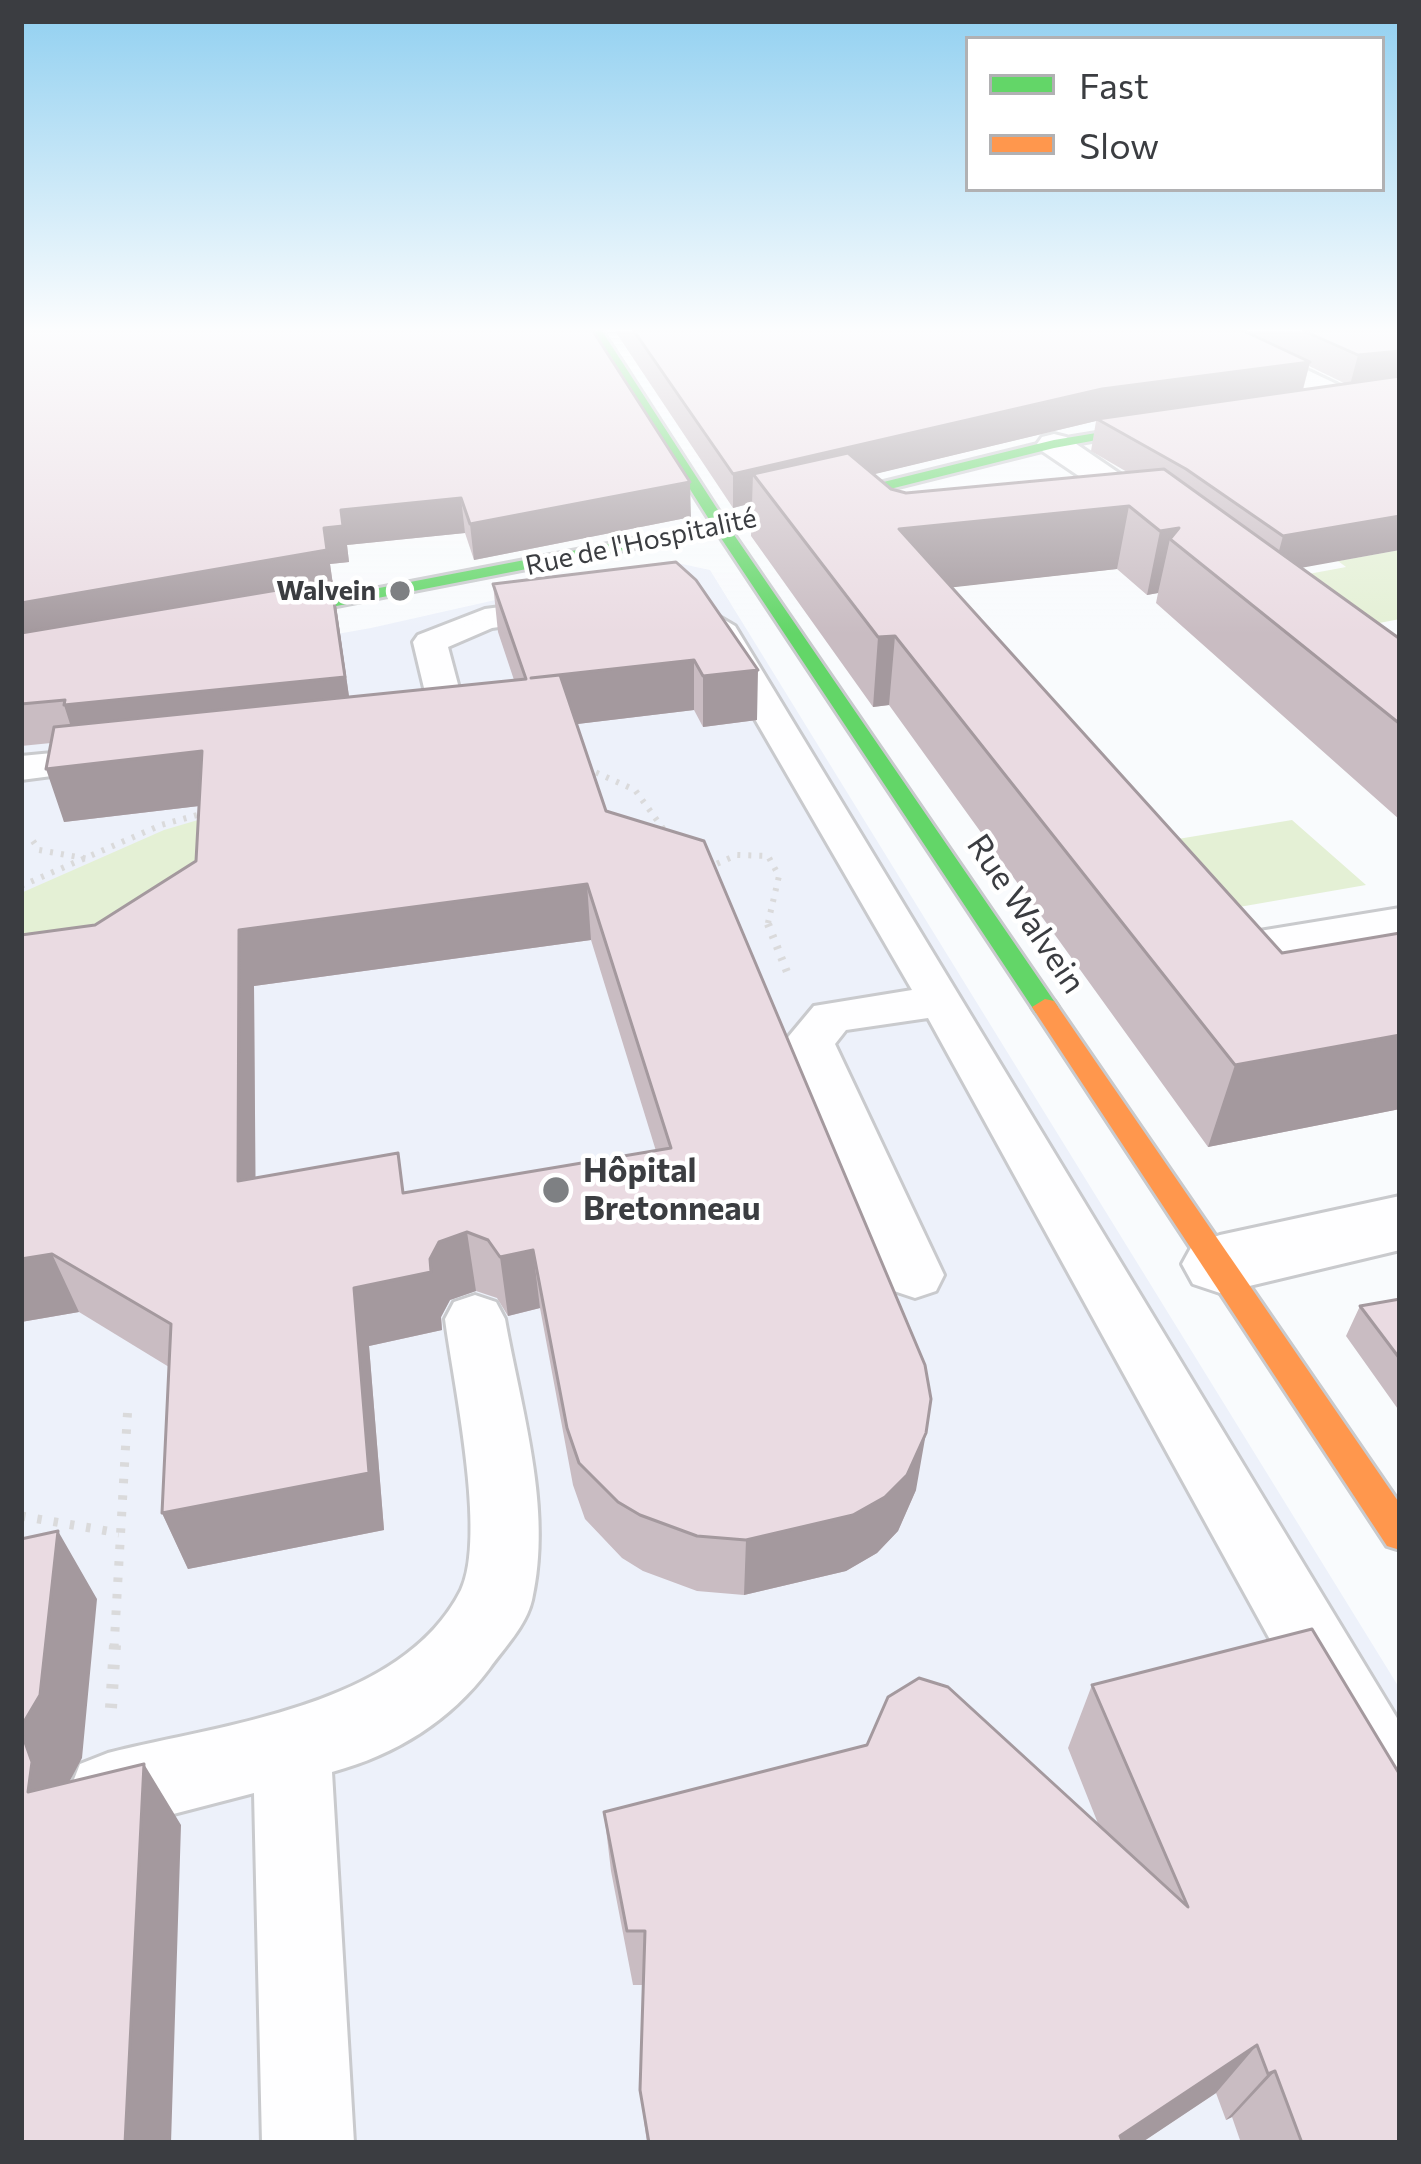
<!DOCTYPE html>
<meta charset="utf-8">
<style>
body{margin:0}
#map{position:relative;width:1421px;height:2164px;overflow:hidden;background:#f9fbfd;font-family:Commissioner,sans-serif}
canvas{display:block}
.frame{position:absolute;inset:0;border:24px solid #3b3d41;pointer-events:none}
.legend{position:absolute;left:965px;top:36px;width:420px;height:156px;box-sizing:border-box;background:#fff;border:3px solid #b1b1b3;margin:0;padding:15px 21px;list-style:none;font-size:36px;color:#3b3d41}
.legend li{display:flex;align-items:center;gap:24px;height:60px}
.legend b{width:60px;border:3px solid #b1b1b3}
</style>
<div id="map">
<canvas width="1421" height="2164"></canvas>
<div class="frame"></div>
<ul class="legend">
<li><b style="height:15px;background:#63d668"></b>Fast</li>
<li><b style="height:15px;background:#ff974d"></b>Slow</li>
</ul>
</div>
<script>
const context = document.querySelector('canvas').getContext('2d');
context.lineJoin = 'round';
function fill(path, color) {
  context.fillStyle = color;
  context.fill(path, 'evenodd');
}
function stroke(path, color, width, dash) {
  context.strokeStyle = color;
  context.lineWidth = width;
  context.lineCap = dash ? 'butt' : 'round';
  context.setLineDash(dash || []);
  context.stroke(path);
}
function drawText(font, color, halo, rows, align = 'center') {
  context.font = font + ' Commissioner,sans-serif';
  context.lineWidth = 9;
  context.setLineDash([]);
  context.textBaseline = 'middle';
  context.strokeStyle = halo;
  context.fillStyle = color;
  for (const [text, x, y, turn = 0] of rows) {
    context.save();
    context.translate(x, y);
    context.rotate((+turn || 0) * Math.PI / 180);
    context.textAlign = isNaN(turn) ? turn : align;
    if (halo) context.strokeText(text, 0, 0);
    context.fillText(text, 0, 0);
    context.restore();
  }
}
fill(new Path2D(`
 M668 561 710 570 1400 1689V2143H21V690L371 628Z`), '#edf1fa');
fill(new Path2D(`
 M1400 550V619L1374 624 1287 578 1346 567 1338 561Z
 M215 815 213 893 21 994V893L164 830Z
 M1292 820 1366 885 1216 911 1160 842Z`), '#e4f0d5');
const lane = new Path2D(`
 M564 599 575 602 580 609 575 616 492 628 448 647 468 722 450 733 402 734 396 726 402 718 430 713 413 642 418 635 485 609Z
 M718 616 735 626 1400 1723V1837L1372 1825 928 1018 846 1030 835 1044 944 1275 936 1291 915 1298 894 1291 784 1042 814 1006 912 990 701 626Z
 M115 747 129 750 134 758 129 766 21 780V756Z
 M1400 908V934L1229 964 1213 960 1206 950 1213 940 1229 936Z
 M475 1295 496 1302 505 1319C521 1409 553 1509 532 1600 526 1626 504 1648 489 1669 450 1721 395 1755 332 1772L354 2143H262L254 1793 108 1831 80 1820 69 1792 80 1764 108 1753C222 1724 402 1707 461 1590 487 1536 453 1381 445 1319L454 1302Z`);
const street = new Path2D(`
 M1188 331H1225L1368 399 1352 408 1341 406Z
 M1054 434 1066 437 1195 525 1176 536 1163 533 1042 451 1037 444 1042 437Z
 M1400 1196V1250L1220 1293 1193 1284 1182 1264 1193 1244 1220 1235Z`);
const fast = new Path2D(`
 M590 331H602L725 521 1054 440 1181 419 1188 423 1054 448 730 529 1054 1001 1058 1007 1054 1013H1036L717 532 249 623 240 618 249 613 712 524Z`);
const slow = new Path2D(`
 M1045 999 1054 1001 1400 1504V1550L1387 1546 1032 1007Z`);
stroke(lane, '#c9cacd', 6);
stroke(street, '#c9cacd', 6);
stroke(fast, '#c9cacd', 6);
stroke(slow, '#c9cacd', 6);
stroke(new Path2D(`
 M586 768 635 790 667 834
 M33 841 39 850 89 859
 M707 868 737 855 768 856 779 876 767 927
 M21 886 161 825 208 812`), '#dadadb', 6, [3, 8]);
stroke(new Path2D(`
 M768 924 787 972`), '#dadadb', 8, [3, 9]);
stroke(new Path2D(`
 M21 1516 119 1533
 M114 1648 128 1404`), '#dadadb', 9, [4.5, 12]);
stroke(new Path2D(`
 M111 1708 115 1645`), '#dadadb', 12, [4.5, 15]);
fill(lane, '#fefeff');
fill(street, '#fefeff');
fill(fast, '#63d668');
fill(slow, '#ff974d');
fill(new Path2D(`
 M21 331 691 517 474 560 465 533 347 545 349 562 330 564 349 697 514 680 498 632 493 584 676 562 757 720 703 727 694 710 577 724 606 811 916 1490 898 1531 877 1553 846 1571 744 1595 697 1591 643 1571 622 1558 585 1519 573 1485 540 1308 508 1316 497 1298 476 1291 450 1300 441 1317 442 1330 369 1346 384 1530 188 1569 162 1513 169 1367 79 1312 21 1322V935L95 925 196 861 199 806 64 822 51 743 21 746ZM591 940 656 1151 406 1192 255 1178 254 986Z
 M615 331H1400L1301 568 1400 639V820L1156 603 1158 593 1147 595 1117 569 951 587 1282 953 1400 933V1109L1208 1147 889 705 873 707 751 536 752 503 733 508ZM1309 366 1346 384 1303 390ZM1096 421 1091 451 1127 472 906 493 891 489 874 474Z
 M1400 1299V1412L1346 1336 1360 1306Z
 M1092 1685 1400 2143H1241L1232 2117 1226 2120 1216 2093 1141 2143H647L640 2090 643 1985H633L611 1871 604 1812 1099 1826 1068 1748Z`), '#c9bcc2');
fill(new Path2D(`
 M1400 351V380L1350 385 1358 355Z
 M1310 362 1302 392 1096 421 771 499 753 474 752 503 733 508V474L1102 389Z
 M690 482 691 517 474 560 470 524Z
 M461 498 465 533 347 545 349 562 330 564 352 717 77 746 64 705 345 677 21 643V603L341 510Z
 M1129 506 1117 569 893 594 899 529Z
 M1400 516V550L1273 573 1283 536Z
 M1179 528 1170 539 1158 593 1147 595 1160 531Z
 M895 636 889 705 873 707 878 637Z
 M694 660V710L536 729 531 678Z
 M758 670 757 720 703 727V676Z
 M202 751 216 804 64 822 46 769Z
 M587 884 591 940 254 986 256 1239 238 1181 239 930Z
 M1400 1035V1109L1208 1147 1235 1065Z
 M467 1232 476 1291 450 1300 441 1317 442 1330 369 1346 384 1530 188 1569 162 1513 354 1288 430 1259 439 1242Z
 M533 1250 540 1308 508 1316 500 1257Z
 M52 1254 79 1312 21 1322V1259Z
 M926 1433 916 1490 898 1531 877 1553 846 1571 744 1595 746 1540Z
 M58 1531 97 1599 82 1758 65 1790 28 1792 21 1727Z
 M144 1764 181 1825 171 2143H125Z
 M1257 2045 1216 2093 1141 2143H1115L1120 2136Z
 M1275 2071 1232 2117 1226 2120 1268 2074Z`), '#a4999e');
const building = new Path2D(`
 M24 331H593L690 482 470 524 461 498 341 510 343 526 324 528 327 550 21 603V333Z
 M634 331H1244L1310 362 1102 389 733 474Z
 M1304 331H1400V351L1358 355Z
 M1400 376V516L1283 536 1186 469 1097 419Z
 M848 453 891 489 906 493 1164 469 1400 639V724L1170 539 1179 528 1160 531 1129 506 899 529 1282 953 1400 933V1035L1235 1065 895 636 878 637 753 474Z
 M676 562 696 580 758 670 703 676 694 660 531 678 560 675 606 811 704 841 925 1365 931 1399 926 1433 907 1475 885 1497 853 1515 746 1540 697 1536 640 1515 618 1502 579 1463 567 1428 533 1250 500 1257 488 1240 467 1232 439 1242 430 1259 431 1272 354 1288 369 1473 162 1513 171 1324 52 1254 21 1259V935L95 925 196 861 202 751 46 769 54 727 526 679 493 584ZM587 884 671 1148 403 1193 398 1153 238 1181 239 930Z
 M331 581 345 677 64 705 65 700 21 704V633Z
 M1400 1299V1359L1360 1306Z
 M58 1531 40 1695 21 1727V1539Z
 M1312 1629 1400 1775V2143H1302L1275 2071 1268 2074 1257 2045 1120 2136 1123 2143H649L640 2090 645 1931H627L604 1812 867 1745 888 1697 919 1678 948 1687 1188 1907 1092 1685Z
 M21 1731 32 1762 28 1792 144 1764 125 2143H21Z`);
fill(building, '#eadbe2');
stroke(building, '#a4999e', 3);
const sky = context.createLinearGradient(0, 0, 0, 634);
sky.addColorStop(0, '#8fcff0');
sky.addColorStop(0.52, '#fcfdfe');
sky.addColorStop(1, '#fcfdfe00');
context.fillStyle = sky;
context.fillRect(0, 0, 1421, 634);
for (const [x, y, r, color] of [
 [400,591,12,"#7e8083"],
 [556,1190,15,"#7e8083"]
]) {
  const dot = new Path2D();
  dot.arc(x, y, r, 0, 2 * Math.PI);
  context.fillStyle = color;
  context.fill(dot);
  stroke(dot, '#fff', 4.5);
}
drawText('27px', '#3b3d41', '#fff', [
 ["Rue de l'Hospitalité",641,542,-12]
]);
drawText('bold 27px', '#3b3d41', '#fff', [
 ["Walvein",376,591]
], 'right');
drawText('33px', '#3b3d41', '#fff', [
 ["Rue Walvein",1026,914,56]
]);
drawText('bold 33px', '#3b3d41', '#fff', [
 ["Hôpital",583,1171],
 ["Bretonneau",583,1209]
], 'left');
</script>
